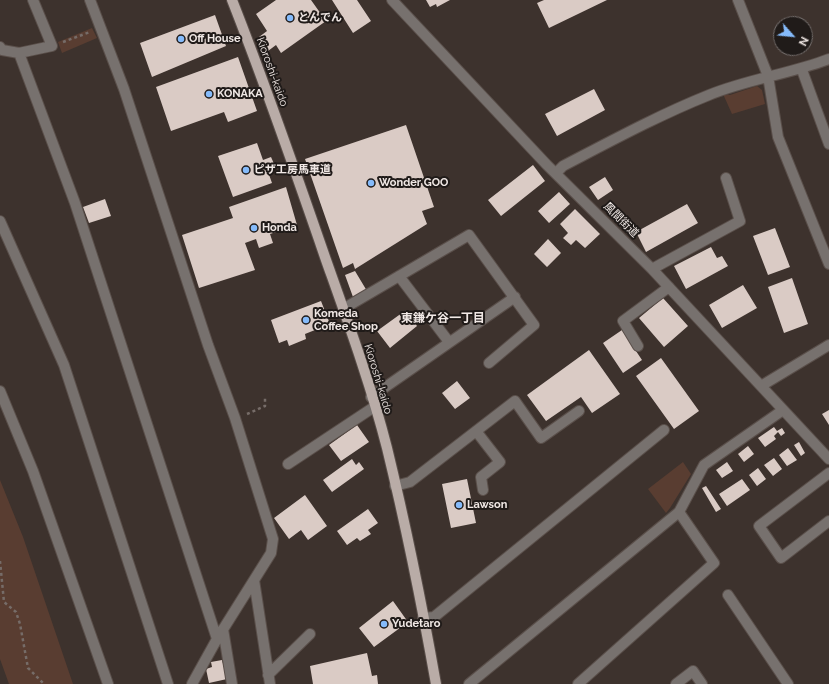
<!DOCTYPE html>
<meta charset="utf-8">
<style>
body{margin:0}
#map{position:relative;width:829px;height:684px;overflow:hidden;background:#3d322d;font-family:Raleway,sans-serif}
canvas{display:block}
.north{position:absolute;left:773px;top:16px;width:40px;height:40px;box-sizing:border-box;background:#201b19;border:1px solid #736d6b;border-radius:50%;rotate:117deg;font-size:11px;font-weight:700;line-height:16px;text-align:center;color:#f0e8e5}
.north::after{content:'';display:block;margin:auto;width:14px;height:18px;background:#85bbfb;clip-path:polygon(50% 0,100% 100%,50% 72%,0 100%)}
</style>
<div id="map">
<canvas width="829" height="684"></canvas>
<div class="north">N</div>
</div>
<script>
const context = document.querySelector('canvas').getContext('2d');
context.lineJoin = 'round';
function fill(path, color) {
  context.fillStyle = color;
  context.fill(path, 'evenodd');
}
function stroke(path, color, width, dash) {
  context.strokeStyle = color;
  context.lineWidth = width;
  context.lineCap = dash ? 'butt' : 'round';
  context.setLineDash(dash || []);
  context.stroke(path);
}
function drawText(font, color, halo, rows, align = 'center') {
  context.font = font + ' Raleway,"Noto Sans JP",sans-serif';
  context.lineWidth = 4;
  context.setLineDash([]);
  context.textBaseline = 'middle';
  context.strokeStyle = halo;
  context.fillStyle = color;
  for (const [text, x, y, turn = 0] of rows) {
    context.save();
    context.translate(x, y);
    context.rotate((+turn || 0) * Math.PI / 180);
    context.textAlign = isNaN(turn) ? turn : align;
    if (halo) context.strokeText(text, 0, 0);
    context.fillText(text, 0, 0);
    context.restore();
  }
}
fill(new Path2D(`
 M92 28 97 38 62 53 58 42Z
 M757 86 762 90 765 104 732 114 723 94 730 95Z
 M683 462 691 474 670 508 666 513 648 489Z
 M0 480 23 537 73 684H9L0 659Z`), '#593d31');
fill(new Path2D(`
 M276 0H311L326 21 281 53 276 45 268 51 259 37 267 31 256 14Z
 M332 0H357L371 21 353 33Z
 M426 0H450L437 7 436 4 430 7Z
 M544 0H607L549 28 537 3Z
 M215 15 226 46 152 77 140 43Z
 M238 57 257 111 228 122 224 112 171 131 156 87Z
 M594 89 605 110 557 136 545 114Z
 M406 125 434 207 422 211 427 224 355 269 353 263 343 268 305 159Z
 M257 143 263 160 271 157 275 166 267 169 272 183 233 197 218 156Z
 M533 165 545 181 501 216 488 200Z
 M605 177 613 190 598 200 589 187Z
 M286 187 297 225 270 234 273 243 259 248 256 239 245 243 255 270 199 288 182 235 233 218 229 207Z
 M559 192 570 204 549 223 538 211Z
 M105 199 111 216 89 223 83 207Z
 M687 204 698 223 646 252 636 232Z
 M575 209 600 234 585 248 576 240 571 245 563 238 568 233 560 224Z
 M775 228 790 267 768 275 753 236Z
 M548 239 561 253 547 267 534 254Z
 M711 247 717 258 722 256 728 266 686 289 674 266Z
 M355 271 367 291 353 297 345 275Z
 M792 278 808 324 784 333 768 287Z
 M743 285 757 308 722 328 709 305Z
 M663 298 688 326 664 347 639 318Z
 M321 301 330 324 305 334 306 339 289 346 287 340 279 343 271 320Z
 M406 310 417 326 390 348 377 331Z
 M622 330 642 360 623 373 603 343Z
 M589 350 620 394 592 413 581 397 546 421 527 395Z
 M661 358 699 411 674 429 636 376Z
 M457 381 470 398 455 409 442 393Z
 M829 410V425L822 414Z
 M357 425 369 442 341 461 329 445Z
 M774 427 777 431 782 428 785 433 781 436 778 432 774 436 776 439 765 447 758 438Z
 M799 442 805 453 801 456 794 445Z
 M748 446 754 454 744 462 738 454Z
 M788 448 797 460 787 466 779 455Z
 M774 458 782 469 773 476 764 465Z
 M352 459 356 465 359 462 364 469 332 492 323 480Z
 M727 462 733 471 722 478 716 470Z
 M758 468 766 479 757 486 749 475Z
 M467 479 476 523 451 528 442 484Z
 M742 479 750 490 727 506 719 494Z
 M706 486 721 509 716 512 702 488Z
 M305 495 327 526 308 540 301 530 289 539 274 518Z
 M368 509 378 523 368 530 371 534 360 541 357 538 347 545 337 531Z
 M393 601 408 622 374 647 359 628Z
 M367 653 372 676 377 675 378 684H313L310 666Z
 M222 660 227 679 209 683 206 669 212 667 211 662Z`), '#dacbc5');
const minor = new Path2D(`
 M33 0 52 46 19 53 75 203 217 639
 M90 0 124 89 208 345 235 418 273 539 271 553 217 639 192 684
 M392 0 547 165 652 269 829 459
 M738 0 768 76 778 137 829 264
 M0 47 2 50 19 53
 M802 70 829 144
 M556 173 563 166C611 141 659 115 709 95 748 79 790 74 829 59
 M0 221 64 365 168 684
 M652 269 740 221 726 178
 M399 276 449 342
 M343 309 469 235 534 325 489 363
 M638 346 623 321 669 287
 M761 386 829 345
 M0 391 33 471 108 684
 M371 397 515 297
 M476 431 500 462 481 477 483 490
 M288 464 374 407
 M829 473 759 526 781 558 829 521
 M395 486 410 482 515 401 541 438 579 411
 M254 580 270 684
 M728 595 788 684
 M423 618 434 617 664 430
 M223 629 232 684
 M268 675 310 634
 M469 684 679 512 704 465 783 410
 M578 684 714 563 679 512
 M676 684 693 671 702 684`);
const major = new Path2D(`
 M232 0C266 86 296 173 326 260 348 322 371 385 387 448 406 526 422 605 436 684`);
stroke(minor, '#5a4f4a', 12);
stroke(major, '#5a4f4a', 12);
stroke(new Path2D(`
 M63 42 90 32
 M247 414 265 406V397
 M0 561 4 602 16 612 20 624 28 668 44 684`), '#766c68', 2.5, [3, 3]);
stroke(minor, '#77716e', 10);
stroke(major, '#b9aca7', 10);
for (const [x, y, r, color] of [
 [290,18,4,"#85bbfb"],
 [181,39,4,"#85bbfb"],
 [209,94,4,"#85bbfb"],
 [246,170,4,"#85bbfb"],
 [371,183,4,"#85bbfb"],
 [254,228,4,"#85bbfb"],
 [306,320,4,"#85bbfb"],
 [459,505,4,"#85bbfb"],
 [384,624,4,"#85bbfb"]
]) {
  const dot = new Path2D();
  dot.arc(x, y, r, 0, 2 * Math.PI);
  context.fillStyle = color;
  context.fill(dot);
  stroke(dot, '#201b19', 1.5);
}
drawText('bold 11px', '#f0e8e5', '#201b19', [
 ["とんでん",298,18],
 ["Off House",189,39],
 ["KONAKA",217,94],
 ["ピザ工房馬車道",254,170],
 ["Wonder GOO",379,183],
 ["Honda",262,228],
 ["Komeda",314,314],
 ["Coffee Shop",314,327],
 ["Lawson",467,505],
 ["Yudetaro",392,624]
], 'left');
drawText('11px', '#f0e8e5', '#201b19', [
 ["Kioroshi-kaido",272,72,70],
 ["風間街道",621,220,45],
 ["Kioroshi-kaido",378,379,73]
]);
drawText('bold 12px', '#f0e8e5', '#201b19', [
 ["東鎌ケ谷一丁目",443,318]
]);
</script>
